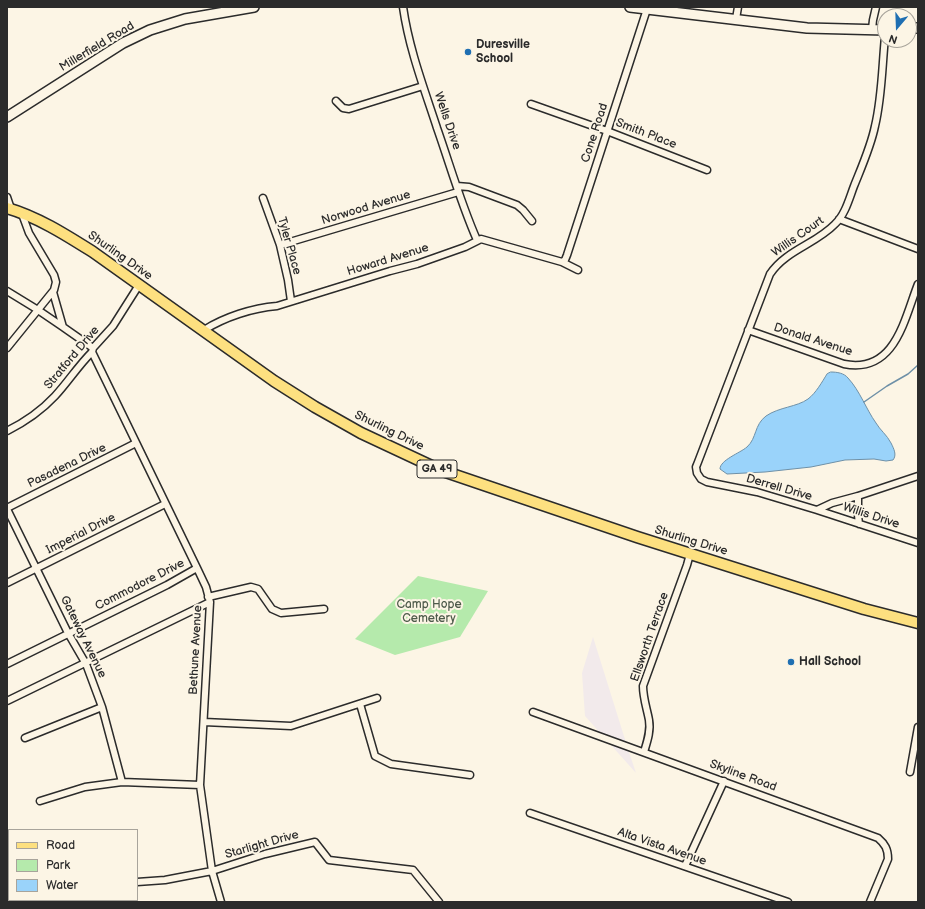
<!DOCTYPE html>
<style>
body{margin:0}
#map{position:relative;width:925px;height:909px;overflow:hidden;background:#fcf5e5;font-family:"Balsamiq Sans",sans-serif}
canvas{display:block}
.frame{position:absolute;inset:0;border:8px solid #2b2b2b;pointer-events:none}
.legend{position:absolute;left:8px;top:829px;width:130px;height:72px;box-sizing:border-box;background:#fcf5e5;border:1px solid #a8a49b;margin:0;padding:5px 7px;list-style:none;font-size:12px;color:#2b2b2b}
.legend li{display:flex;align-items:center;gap:8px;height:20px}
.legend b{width:20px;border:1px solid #a8a49b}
.north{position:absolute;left:877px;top:8px;width:40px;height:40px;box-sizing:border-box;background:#fcf5e5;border:1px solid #a8a49b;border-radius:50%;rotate:199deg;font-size:11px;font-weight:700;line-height:16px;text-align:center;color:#2b2b2b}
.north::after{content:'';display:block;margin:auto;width:14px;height:18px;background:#1f6fb2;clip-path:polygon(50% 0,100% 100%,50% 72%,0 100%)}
</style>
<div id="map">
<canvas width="925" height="909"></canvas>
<div class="frame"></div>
<ul class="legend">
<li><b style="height:5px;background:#fde080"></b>Road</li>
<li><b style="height:11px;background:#b5eaac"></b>Park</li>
<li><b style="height:11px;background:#9ad3fa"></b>Water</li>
</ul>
<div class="north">N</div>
</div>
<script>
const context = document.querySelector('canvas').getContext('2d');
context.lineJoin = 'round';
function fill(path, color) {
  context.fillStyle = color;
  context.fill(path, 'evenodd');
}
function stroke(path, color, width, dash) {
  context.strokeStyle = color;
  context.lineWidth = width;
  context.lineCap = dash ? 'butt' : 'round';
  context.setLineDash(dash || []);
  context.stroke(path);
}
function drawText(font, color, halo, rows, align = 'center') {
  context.font = font + ' "Balsamiq Sans",sans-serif';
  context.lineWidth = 4;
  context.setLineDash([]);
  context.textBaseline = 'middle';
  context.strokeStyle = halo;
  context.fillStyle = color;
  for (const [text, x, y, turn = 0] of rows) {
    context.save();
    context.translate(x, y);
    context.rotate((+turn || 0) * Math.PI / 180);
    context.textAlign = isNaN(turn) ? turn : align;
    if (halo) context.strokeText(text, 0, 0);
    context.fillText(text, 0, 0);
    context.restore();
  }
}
fill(new Path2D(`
 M593 637 628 749 636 773 585 716 582 673Z`), '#f2eaeb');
fill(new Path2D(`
 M418 576 488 591 460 637 395 655 355 639Z`), '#b5eaac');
const water = new Path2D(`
 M831 372C837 372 844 373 848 378 860 391 866 409 876 423 880 430 887 435 891 443 894 449 897 455 893 460L886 461 874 459 845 460 811 467 765 472 727 474 720 469C720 460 740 453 747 447 757 438 754 425 766 416 779 407 797 407 808 399 816 393 822 382 827 374Z`);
fill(water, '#9ad3fa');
stroke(water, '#6e90a7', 1);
stroke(new Path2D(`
 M864 402 887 386 908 374 918 365`), '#6e90a7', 1.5);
const street = new Path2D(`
 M403 7C409 49 424 88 437 128 450 165 461 204 477 240
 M736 19 738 7
 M872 29 873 20 876 7
 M885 37C882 67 882 97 875 126 871 146 862 166 854 186 849 199 845 215 835 224 816 244 786 250 770 274L698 462 696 467 697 473 701 479 707 482 757 492 817 510 832 503 858 496 918 476
 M336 101 343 108 349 109 423 86
 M531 104 607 131 707 170
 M457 186 469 187 517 205 523 210 532 221
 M7 197 11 209
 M263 198 280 245 288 280 291 301
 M839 219 918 249
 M280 245 458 192
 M562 262 565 260 567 255 647 9
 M7 291 38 310 63 327
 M53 292 63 327 93 348
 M204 330C225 317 252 308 277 306L390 271 417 264 465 247 481 239 562 262 578 270
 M748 330 844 364C895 374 904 320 918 284
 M7 348 54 290 56 282 54 275 29 233 22 214
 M92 352 197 568 206 587 210 602 200 785 212 871 221 902
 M7 431C25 422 41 411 55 396 68 382 78 366 92 352L93 348 113 326 139 285
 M858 496V515L859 524
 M7 508 136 443
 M7 509 68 633 86 664 102 707 122 782
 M817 510 918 543
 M7 583 165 504
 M208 597 251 587 258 589 272 609 281 613 324 609
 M7 664 167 585 197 568
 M7 701 210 602
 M360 704 375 756 391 764 470 775
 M533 712 878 838C885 844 888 849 888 859L870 902
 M204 722 291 726 377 698
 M25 738 102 707
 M644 752C647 742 651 731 649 720 647 709 643 698 643 686L687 565 690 554
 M910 772 918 727
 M40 801 85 787 122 782 200 785
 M530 813 788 902
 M685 866 724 781
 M137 882 165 880 212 871 265 854 315 842 329 860 413 870 439 902
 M7 900H9
 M27 900V902
 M123 900 124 902`);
const secondary = new Path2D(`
 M630 7 807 28 885 30
 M909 28H918
 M7 117 123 43 150 30 185 19 254 7`);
const primary = new Path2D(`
 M7 208C38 217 66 235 93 252L274 381 315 407 361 433 440 470 637 537 864 609 918 623`);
stroke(street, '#2b2b2b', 9);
stroke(secondary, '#2b2b2b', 12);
stroke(primary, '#2b2b2b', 13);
stroke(street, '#fcf5e5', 6);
stroke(secondary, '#fcf5e5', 9);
stroke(primary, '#fde080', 10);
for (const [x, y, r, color] of [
 [468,52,4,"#1f6fb2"],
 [791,662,4,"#1f6fb2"]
]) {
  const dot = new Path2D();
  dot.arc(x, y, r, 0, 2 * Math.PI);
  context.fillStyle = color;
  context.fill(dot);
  stroke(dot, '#fcf5e5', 1.5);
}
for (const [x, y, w] of [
 [437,469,40]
]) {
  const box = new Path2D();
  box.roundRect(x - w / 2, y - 9, w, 18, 3);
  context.fillStyle = '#fcf5e5';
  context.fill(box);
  stroke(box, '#2b2b2b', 1);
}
drawText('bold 11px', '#2b2b2b', null, [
 ["GA 49",437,469]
]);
drawText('bold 12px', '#2b2b2b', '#fcf5e5', [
 ["Duresville",476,45],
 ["School",476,59],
 ["Hall School",799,662]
], 'left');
drawText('12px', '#2b2b2b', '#fcf5e5', [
 ["Millerfield Road",97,47,-31],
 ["Wells Drive",447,121,71],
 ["Cone Road",595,133,-72],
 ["Smith Place",646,134,21],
 ["Norwood Avenue",366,208,-17],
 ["Willis Court",798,237,-35],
 ["Tyler Place",289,246,74],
 ["Shurling Drive",120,256,35],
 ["Howard Avenue",388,260,-17],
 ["Donald Avenue",813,340,18],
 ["Stratford Drive",72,358,-50],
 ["Shurling Drive",389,431,26],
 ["Pasadena Drive",67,466,-26],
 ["Derrell Drive",779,488,16],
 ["Willis Drive",871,516,18],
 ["Imperial Drive",81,534,-27],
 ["Shurling Drive",691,541,17],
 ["Commodore Drive",140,585,-27],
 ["Gateway Avenue",83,637,64],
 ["Ellsworth Terrace",650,637,-71],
 ["Bethune Avenue",196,650,-87],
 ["Skyline Road",743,776,20],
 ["Starlight Drive",262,845,-16],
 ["Alta Vista Avenue",662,847,19]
]);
drawText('12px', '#4e5b4b', '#fcf5e5', [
 ["Camp Hope",429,605],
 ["Cemetery",429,619]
]);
</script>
